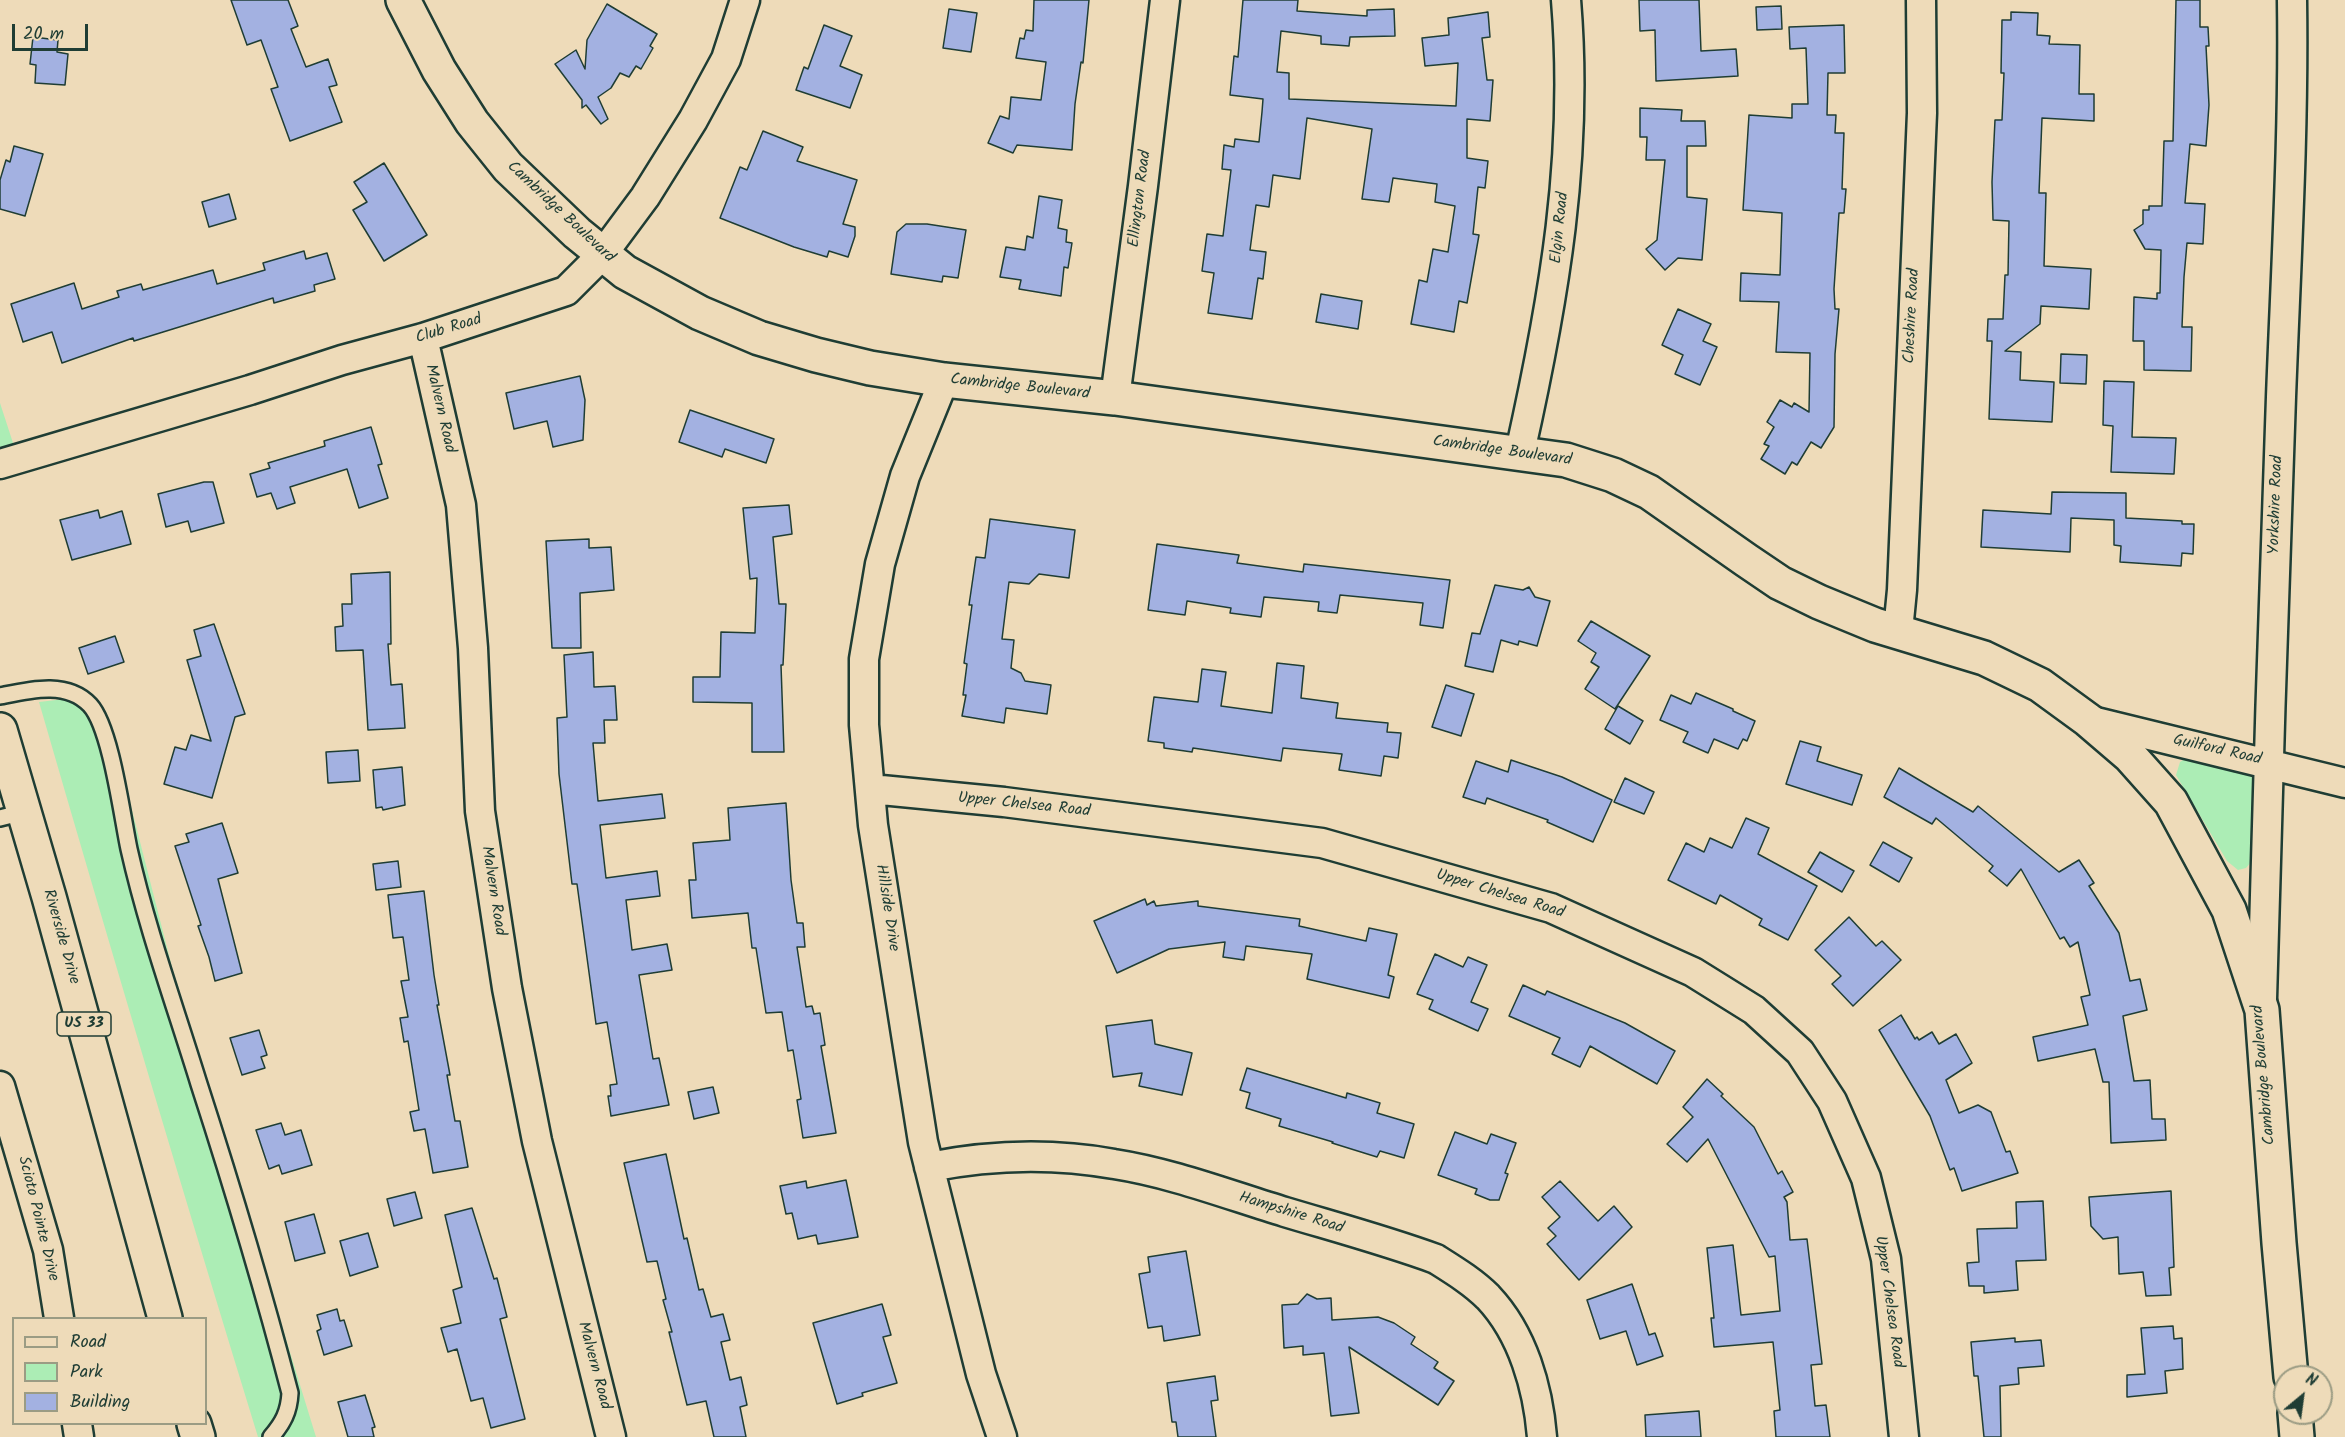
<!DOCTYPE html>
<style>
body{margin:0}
#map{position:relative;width:2345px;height:1437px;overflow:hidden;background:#eedbb9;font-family:Kalam,sans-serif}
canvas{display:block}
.legend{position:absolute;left:12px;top:1317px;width:195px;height:108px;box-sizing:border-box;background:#eedbb9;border:2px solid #9b9c84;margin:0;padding:8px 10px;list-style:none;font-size:18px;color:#1f3d34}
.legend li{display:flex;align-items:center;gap:12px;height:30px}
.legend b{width:30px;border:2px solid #9b9c84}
.north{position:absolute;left:2273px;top:1365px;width:60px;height:60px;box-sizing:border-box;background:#eedbb9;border:2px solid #9b9c84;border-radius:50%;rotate:29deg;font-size:16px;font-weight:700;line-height:24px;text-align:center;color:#1f3d34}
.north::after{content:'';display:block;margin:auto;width:21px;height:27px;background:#1f3d34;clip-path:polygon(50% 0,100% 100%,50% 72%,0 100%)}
.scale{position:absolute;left:12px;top:24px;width:76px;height:27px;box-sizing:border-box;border:3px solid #1f3d34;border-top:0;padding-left:8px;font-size:18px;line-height:21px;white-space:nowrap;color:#1f3d34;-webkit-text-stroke:4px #eedbb9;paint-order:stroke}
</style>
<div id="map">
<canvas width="2345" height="1437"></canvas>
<ul class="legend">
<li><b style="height:8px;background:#eedbb9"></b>Road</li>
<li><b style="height:16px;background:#acedb5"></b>Park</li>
<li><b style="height:16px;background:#a3b1e1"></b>Building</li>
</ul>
<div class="north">N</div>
<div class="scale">20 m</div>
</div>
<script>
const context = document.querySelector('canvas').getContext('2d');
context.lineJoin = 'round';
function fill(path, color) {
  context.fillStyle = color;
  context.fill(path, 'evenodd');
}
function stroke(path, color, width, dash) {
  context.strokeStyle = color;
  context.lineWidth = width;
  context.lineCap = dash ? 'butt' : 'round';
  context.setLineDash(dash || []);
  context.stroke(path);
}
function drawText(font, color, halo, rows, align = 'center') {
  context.font = font + ' Kalam,sans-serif';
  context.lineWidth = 6;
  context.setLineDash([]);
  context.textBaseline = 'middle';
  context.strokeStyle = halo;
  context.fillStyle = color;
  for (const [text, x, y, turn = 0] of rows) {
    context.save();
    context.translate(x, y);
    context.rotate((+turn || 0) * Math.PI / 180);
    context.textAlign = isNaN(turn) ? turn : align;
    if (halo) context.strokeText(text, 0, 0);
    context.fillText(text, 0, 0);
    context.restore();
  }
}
fill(new Path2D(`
 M0 403 14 446 0 449Z
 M90 696 113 736 173 971 316 1437H258C183 1193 110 947 39 702Z
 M2191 755 2237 766 2253 777 2251 862 2246 868 2238 870 2227 861 2176 775 2180 762Z`), '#acedb5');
const building = new Path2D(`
 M231 0H288L298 26 291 29 306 67 328 59 337 85 329 87 342 122 290 141 271 89 278 87 261 40 247 45Z
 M1034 0H1089L1083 63 1081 62 1075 104 1072 150 1017 145 1013 153 988 143 1000 116 1009 119 1011 97 1041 100 1046 62 1016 58 1020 38 1024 39 1026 30 1033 31Z
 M1243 0H1298L1297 11 1367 16V10L1394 9 1395 36 1350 37 1349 46 1321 44V36L1281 31 1277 72 1289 73V99L1456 106 1458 63 1425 66 1422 38 1449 35 1448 18 1488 12 1490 37 1482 38 1487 80H1493L1490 121 1467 119V158L1488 161 1485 188 1478 187 1473 234 1479 235 1467 303 1459 301 1454 332 1411 324 1419 280 1427 282 1433 249 1448 252 1455 206 1435 202 1437 184 1393 178 1389 202 1362 199 1372 129 1307 118 1300 179 1273 175 1269 207 1256 205 1250 250 1266 252 1263 279 1258 278 1252 319 1208 313 1214 273 1202 271 1207 234 1223 236 1231 170 1222 169 1224 145 1234 147 1235 139 1259 142 1262 112 1263 99 1230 95 1234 56 1238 57Z
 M1639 0H1699L1701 51 1736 49 1738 76 1656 81 1655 30 1640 31Z
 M2176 0H2200V27H2208L2209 46H2206L2209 105 2206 146 2190 144 2185 203 2205 204 2203 244 2187 243 2184 277 2182 327H2192L2191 371 2144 370V341H2133L2134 297 2157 299V293H2160L2161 250 2145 249 2134 230 2143 224V210H2149V206H2162L2164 141H2173Z
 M607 4 657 34 650 46 653 48 641 69 636 66 629 77 620 73 611 88 598 97 608 119 601 124 586 105 582 108V100L555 64 576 50 585 69 587 40Z
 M1781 6 1782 29 1757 30 1756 7Z
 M949 9 977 13 971 52 943 48Z
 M2011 12 2038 13 2037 35 2050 36 2049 44 2080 45 2079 94H2094V121L2042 118 2039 193H2046L2044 266 2091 269 2089 309 2041 306 2040 324 2005 351 2021 352 2020 380 2054 382 2052 422 1989 419 1992 341H1987L1988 319H2003L2005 275H2008L2009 221 1993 220 1992 182 1995 120H2002L2004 73H2001L2002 20H2011Z
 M824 25 852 36 840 66 862 75 850 108 796 90 804 67 808 69Z
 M1844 25 1845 73H1828L1827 115H1836L1835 133H1844L1842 189H1846L1844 213H1839L1834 289 1835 309H1839L1835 354 1834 427 1821 448 1811 442 1797 465 1792 462 1785 474 1761 459 1769 446 1764 444 1774 427 1767 422 1780 400 1792 407 1794 403 1809 412 1810 353 1776 352 1779 302 1740 301 1741 273 1780 275 1782 213 1743 210 1749 115 1792 118V104H1808L1806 48 1790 49 1789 27Z
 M33 37 58 40 57 52 68 54 65 85 35 83 36 65 30 64Z
 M1640 108 1682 110 1681 121H1705L1706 146H1687V197L1707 199 1702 260 1678 258 1665 270 1646 249 1657 240 1665 160H1646L1647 137H1640Z
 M763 131 803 147 797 161 857 180 843 224 855 227V236L848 257 829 251 827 257 794 247 720 218 740 167 747 170Z
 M14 146 43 154 25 216 0 209V180L6 160 10 162Z
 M384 163 427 235 384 261 353 210 367 202 354 182Z
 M229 194 236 219 209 227 202 202Z
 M1039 196 1062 200 1058 228 1067 230 1066 242 1072 243 1068 268 1064 267 1061 296 1019 289 1021 280 1000 277 1006 247 1025 250 1027 236 1033 238Z
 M906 224H927L966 230 958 278 943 276 942 282 891 274 897 232Z
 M304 251 306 259 327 253 335 279 314 285 315 291 274 303 273 298 134 341 133 338 62 363 52 332 23 342 11 304 74 283 82 309 119 297 117 291 141 284 143 290 213 270 217 284 265 270 263 263Z
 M1321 294 1362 301 1358 329 1316 322Z
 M1678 309 1711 324 1703 341 1717 347 1700 385 1675 374 1683 355 1662 345Z
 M2061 354 2087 355 2086 384 2060 383Z
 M580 376 585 400 583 440 553 447 547 421 514 429 506 393Z
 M2104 381 2134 382 2132 437 2176 438 2174 474 2111 472 2113 426 2103 425Z
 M690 410 774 439 766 463 725 449 722 457 679 442Z
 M371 427 382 464 378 465 388 498 359 508 347 469 290 487 295 503 277 509 271 493 257 497 250 474 270 468 268 463 325 446 324 441Z
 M204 482H213L224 523 191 532 188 521 166 527 158 494Z
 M2052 492 2126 493V518L2182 521V524H2194L2193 554 2182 553 2181 566 2120 562 2121 546 2114 545V520L2071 518 2070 552 1981 547 1983 510 2051 514Z
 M789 505 792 534 773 537 779 604H786L783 665H781L784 752H752V703L693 702V677H720L721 632 755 633 757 578 750 579 743 508Z
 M98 510 100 518 122 511 131 544 72 560 60 520Z
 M990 519 1075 530 1069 578 1039 574 1029 584 1009 582 1002 639 1014 640 1011 668 1021 673 1025 681 1051 685 1047 714 1006 708 1004 723 962 716 966 695H963L967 664 964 663 972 605H969L976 557 985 558Z
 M589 539V548L611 547 614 590 580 593 581 648H552L546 541Z
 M1157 544 1239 555 1237 563 1303 572 1304 564 1450 580 1443 628 1420 625 1423 603 1340 595 1337 613 1318 611 1319 602 1264 597 1261 617 1230 613 1231 608 1187 601 1185 615 1148 610Z
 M390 572 391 644H388L391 685 402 684 405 728 368 730 363 650 336 651 335 627 343 626 342 604H352L351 574Z
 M1495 585 1523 590 1529 587 1535 597 1550 601 1537 646 1519 641 1518 645 1501 640 1493 672 1465 666 1472 633 1480 634Z
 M1591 621 1650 656 1615 709 1585 689 1599 667 1591 662 1596 653 1578 641Z
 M214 624 245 714 235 717 212 798 164 784 175 747 186 750 191 735 211 741 187 660 201 656 194 630Z
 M115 636 124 662 88 674 79 648Z
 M593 652 594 687 615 686 617 720H604L605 743H593L598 801 662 794 665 818 600 825 606 878 657 871 660 896 626 900 632 950 667 944 672 970 639 975 653 1059 659 1058 669 1105 611 1116 608 1096H611L610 1085 617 1084 607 1022 596 1024 577 884H572L559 774 557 718 567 717 564 655Z
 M1277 663 1304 666 1301 698 1338 703 1336 718 1388 723 1387 732 1401 733 1398 758 1384 756 1381 776 1339 770 1342 754 1283 748 1281 761 1193 748 1192 752 1164 748V743L1148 741 1154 697 1198 702 1202 669 1226 672 1221 706 1272 713Z
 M1446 685 1474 694 1461 736 1432 727Z
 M1696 693 1733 709V711L1755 721 1747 741 1743 739 1738 749 1714 739 1708 753 1683 742 1688 732 1660 720 1671 695 1691 704Z
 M1618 706 1643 721 1630 744 1605 729Z
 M1800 741 1821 747 1817 761 1862 775 1852 805 1786 784Z
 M358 750 360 781 328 783 326 752Z
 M1511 760 1562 777 1612 800 1593 842 1547 822 1548 820 1487 798 1485 804 1463 797 1476 761 1508 772Z
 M402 767 405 805 383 810 382 807 376 808 373 770Z
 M1899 768 1973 812 1978 806 2059 872 2079 860 2094 883 2089 886 2119 933 2130 981 2140 979 2147 1010 2123 1016 2134 1081 2150 1080 2152 1119H2165L2166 1140 2111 1143 2109 1082H2103L2095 1049 2038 1061 2033 1037 2088 1025 2081 997 2090 995 2078 942 2070 947 2064 937 2060 939 2021 869 2007 886 1989 871 1993 866 1936 818 1932 824 1884 797Z
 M1625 778 1654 792 1644 814 1614 802Z
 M786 803 791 880 797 923H803L805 947H797L806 1007 812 1006 814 1014 820 1013 825 1045 821 1046 836 1133 803 1138 797 1100 801 1099 793 1050 788 1051 782 1012 766 1013 756 948H752L748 913 692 918 689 880H696L693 843 730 840 728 808Z
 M1746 818 1769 828 1758 854 1817 886 1788 940 1759 925 1762 919 1720 895 1716 904 1668 880 1686 843 1704 852 1710 838 1732 848Z
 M222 823 238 873 218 879 242 973 215 981 209 957 198 926 201 925 175 846 189 842 186 834Z
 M1883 842 1912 858 1899 882 1870 865Z
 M1820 852 1854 871 1842 892 1808 872Z
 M398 861 401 887 376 890 373 864Z
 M424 891 434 975 439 1005H437L450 1075H447L455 1121H460L468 1167 433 1173 425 1129 414 1131 410 1112 419 1110 408 1041 404 1042 400 1018 408 1017 401 981 409 980 403 937 393 938 388 895Z
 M1145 899 1147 905 1154 901 1156 906 1198 901V906L1300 919 1299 926 1366 941 1369 928 1397 934 1388 975 1394 977 1389 998 1307 979 1312 954 1246 946 1244 960 1223 957 1225 942 1169 949 1117 973 1094 921Z
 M1849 917 1876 946 1882 941 1901 960 1853 1006 1832 984 1841 976 1815 950Z
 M1435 954 1463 967 1468 957 1487 965 1471 1002 1488 1009 1478 1031 1429 1009 1433 1000 1417 994Z
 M1523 985 1545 995 1547 991 1625 1023 1675 1051 1657 1084 1590 1046 1580 1067 1552 1054 1560 1038 1509 1016Z
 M1901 1015 1915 1039 1917 1037 1919 1040 1932 1032 1939 1044 1956 1034 1972 1063 1946 1080 1959 1113 1978 1105 1991 1112 2006 1152 2010 1151 2018 1173 1962 1191 1954 1168 1950 1170 1930 1116 1879 1030Z
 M1152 1020 1155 1044 1192 1053 1182 1095 1139 1086 1142 1073 1113 1077 1106 1026Z
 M259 1030 267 1055 261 1057 265 1068 242 1075 230 1038Z
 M1247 1068 1346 1098 1347 1093 1380 1103 1377 1113 1414 1124 1404 1158 1380 1151 1377 1157 1332 1143 1333 1142 1279 1126 1281 1119 1246 1108 1250 1093 1240 1090Z
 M1707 1079 1723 1094 1721 1096 1754 1127 1778 1174 1782 1171 1793 1192 1784 1197 1787 1202 1790 1240 1807 1239 1822 1364 1811 1365 1815 1406 1826 1405 1830 1437H1776L1774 1411 1780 1410 1773 1342 1714 1347 1711 1318H1714L1707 1248 1733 1245 1741 1315 1780 1311 1775 1256 1769 1257 1708 1139 1687 1162 1667 1144 1693 1117 1683 1107Z
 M713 1087 719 1113 694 1119 688 1092Z
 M281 1123 285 1135 301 1130 312 1165 282 1174 279 1165 269 1169 256 1130Z
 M1455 1132 1487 1144 1491 1134 1516 1143 1505 1173 1508 1174 1499 1200H1490L1475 1194 1477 1189 1438 1175Z
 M666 1154 684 1239 687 1238 699 1290 703 1289 711 1317 723 1314 730 1340 721 1342 730 1380 741 1377 747 1405 740 1407 746 1437H714L706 1401 687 1405 669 1332H672L663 1300 666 1299 657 1261 647 1262 624 1163Z
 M846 1180 858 1237 818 1244 816 1235 798 1239 792 1213 786 1214 780 1186 806 1181 807 1188Z
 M1560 1181 1598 1221 1614 1206 1632 1227 1579 1280 1547 1244 1556 1236 1548 1228 1560 1217 1542 1197Z
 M2171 1191 2174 1267 2169 1268 2171 1295 2146 1296 2143 1272 2119 1274 2118 1237 2103 1239 2091 1226 2089 1197Z
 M415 1192 422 1218 394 1226 387 1199Z
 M2043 1201 2046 1260 2016 1261 2018 1290 1984 1293V1286H1969L1967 1263 1979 1262 1977 1229 2017 1228 2016 1202Z
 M472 1208 494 1279 497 1278 507 1317 500 1319 525 1419 491 1428 483 1398 471 1401 457 1349 448 1352 441 1328 461 1323 453 1290 462 1287 445 1215Z
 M314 1214 325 1253 295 1261 285 1222Z
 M368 1233 378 1267 350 1276 340 1241Z
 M1186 1251 1200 1335 1164 1341 1162 1326 1148 1328 1139 1274 1150 1272 1148 1257Z
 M1632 1284 1649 1335 1655 1333 1663 1356 1637 1365 1626 1331 1600 1339 1587 1300Z
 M1307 1294 1317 1299 1331 1298 1332 1320 1378 1317 1394 1323 1415 1337 1411 1344 1438 1362 1434 1368 1454 1381 1438 1405 1349 1347 1359 1413 1331 1416 1324 1353 1303 1355V1346L1284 1348 1282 1305 1298 1304Z
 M882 1304 891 1335 883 1337 897 1383 862 1393 863 1396 837 1404 813 1323Z
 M337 1309 340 1321 344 1320 352 1346 324 1355 317 1331 321 1329 317 1315Z
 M2173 1326 2174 1339 2182 1338 2183 1369 2165 1371 2167 1393 2127 1397V1375L2145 1374 2141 1328Z
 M2015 1338V1342L2041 1340 2044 1366 2018 1368 2019 1384 2000 1386 2001 1437H1984L1978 1376H1974L1971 1342Z
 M1215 1376 1218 1400 1211 1401 1216 1437H1178L1176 1422H1172L1167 1383Z
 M365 1395 375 1427 372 1428 374 1437H348L338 1402Z
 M1699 1411 1701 1437H1646L1645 1415Z`);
fill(building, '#a3b1e1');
stroke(building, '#1f3d34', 1.5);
const lane = new Path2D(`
 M0 696C29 690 67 680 90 705 111 728 122 816 129 849 147 929 175 1006 199 1084 232 1186 263 1289 290 1393 289 1412 283 1423 271 1437
 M0 818 24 812`);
const street = new Path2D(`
 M423 338 461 505 473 648 480 811 507 988 537 1141 611 1437
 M944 380 905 476 880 564 864 659V725L873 825 923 1142 981 1374 1002 1437
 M1115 398 1143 186 1165 0
 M1520 452C1554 300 1579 156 1566 0
 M0 464 250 390 342 360 423 338 566 291 602 255 645 197 693 120 726 59 745 0
 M1898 631 1902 590 1922 113 1921 0
 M2088 720 2345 783
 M871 789 1004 802 1322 843 1551 908 1693 972 1754 1010 1800 1052 1832 1101 1866 1178 1886 1259 1904 1437
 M2262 999C2267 798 2274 598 2281 397 2286 265 2294 132 2292 0
 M0 1086 48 1250 59 1318
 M929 1167C989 1155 1053 1153 1114 1164 1172 1173 1229 1195 1285 1212 1335 1227 1387 1241 1436 1259 1455 1271 1473 1282 1488 1297 1523 1334 1538 1388 1542 1437
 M77 1424 79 1437`);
const secondary = new Path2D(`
 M403 0 439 70 472 122 508 167 577 233 625 272 700 313 759 338 816 355 870 368 944 380 1115 398 1566 460 1613 475 1649 492 1746 560 1780 583 1819 602 1875 625 1984 658 2040 685 2088 720 2130 756 2171 802 2229 910 2262 1010 2279 1243 2291 1377
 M2295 1413 2297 1437`);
const primary = new Path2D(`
 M0 730 49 897 165 1318
 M194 1424 198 1437`);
stroke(lane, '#1f3d34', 20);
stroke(street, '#1f3d34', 33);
stroke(secondary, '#1f3d34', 38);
stroke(primary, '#1f3d34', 38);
stroke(lane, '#eedbb9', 15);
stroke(street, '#eedbb9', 28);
stroke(secondary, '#eedbb9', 33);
stroke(primary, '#eedbb9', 33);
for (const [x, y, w] of [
 [84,1024,54]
]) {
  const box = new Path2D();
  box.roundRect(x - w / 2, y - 12, w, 24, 4.5);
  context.fillStyle = '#eedbb9';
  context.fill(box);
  stroke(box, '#1f3d34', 1.5);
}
drawText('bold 15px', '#1f3d34', null, [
 ["US 33",84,1024]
]);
drawText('16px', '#1f3d34', '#eedbb9', [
 ["Ellington Road",1141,199,-83],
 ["Cambridge Boulevard",560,213,43],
 ["Elgin Road",1561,228,-84],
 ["Cheshire Road",1913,316,-87],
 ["Club Road",449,330,-17],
 ["Cambridge Boulevard",1020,388,6],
 ["Malvern Road",439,409,77],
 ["Cambridge Boulevard",1502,452,8],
 ["Yorkshire Road",2277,505,-88],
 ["Guilford Road",2217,751,13],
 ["Upper Chelsea Road",1024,806,6],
 ["Malvern Road",492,891,81],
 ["Upper Chelsea Road",1500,895,17],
 ["Hillside Drive",886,908,81],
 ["Riverside Drive",60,937,74],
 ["Cambridge Boulevard",2265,1075,-95],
 ["Hampshire Road",1291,1214,17],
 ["Scioto Pointe Drive",37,1219,76],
 ["Upper Chelsea Road",1888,1302,82],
 ["Malvern Road",593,1366,75]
]);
</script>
